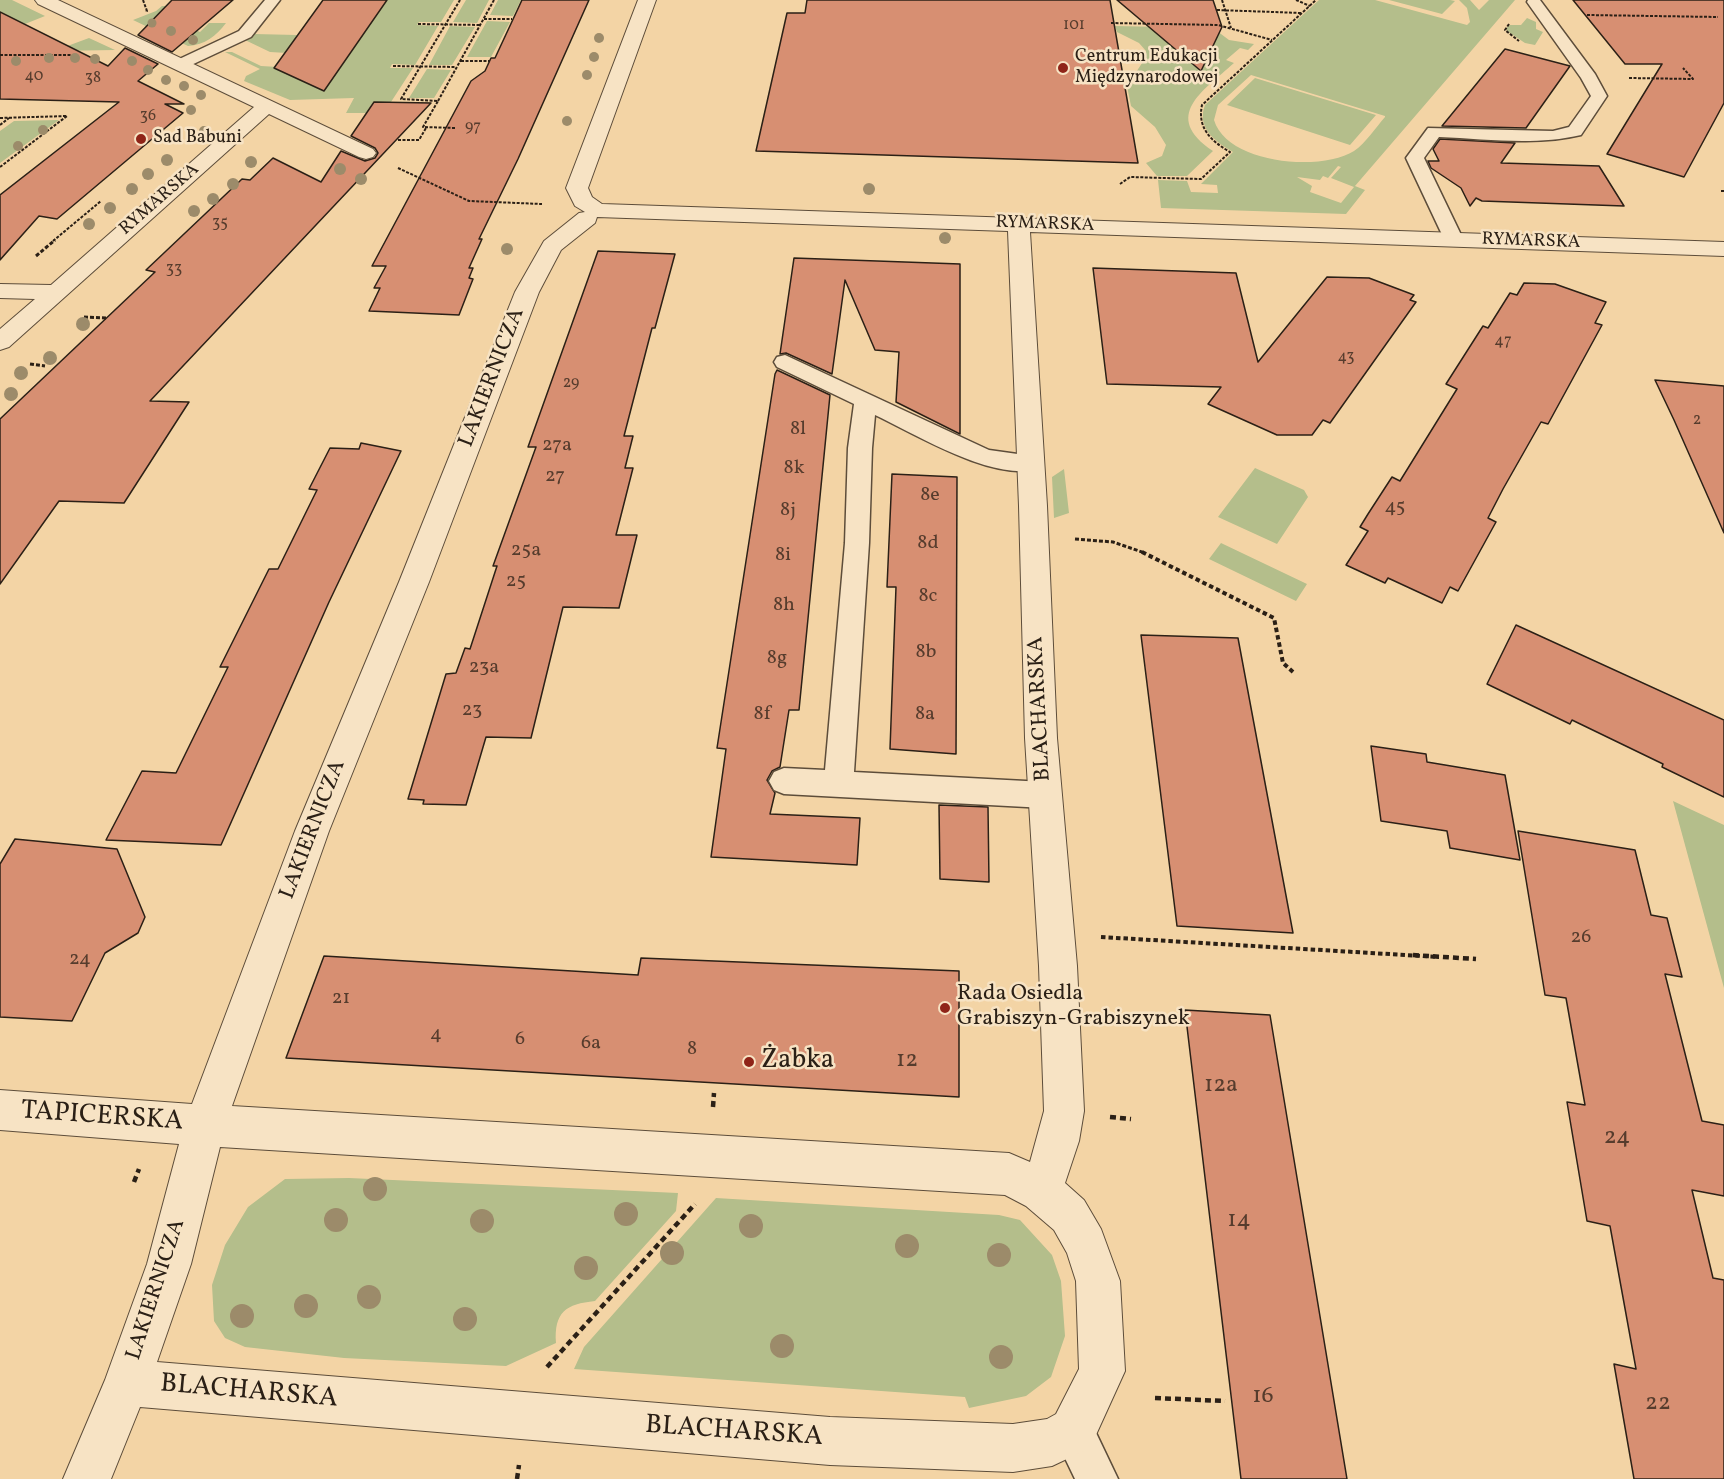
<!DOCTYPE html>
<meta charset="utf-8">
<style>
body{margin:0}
canvas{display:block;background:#f3d4a5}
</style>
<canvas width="1724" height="1479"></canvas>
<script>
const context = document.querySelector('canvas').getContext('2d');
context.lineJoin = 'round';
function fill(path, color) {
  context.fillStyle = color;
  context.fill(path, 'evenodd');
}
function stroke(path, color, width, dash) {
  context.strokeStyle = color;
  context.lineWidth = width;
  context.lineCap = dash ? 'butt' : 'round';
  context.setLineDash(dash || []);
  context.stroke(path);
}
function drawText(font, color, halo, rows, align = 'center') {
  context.font = font + ' Vollkorn,serif';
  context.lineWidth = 5;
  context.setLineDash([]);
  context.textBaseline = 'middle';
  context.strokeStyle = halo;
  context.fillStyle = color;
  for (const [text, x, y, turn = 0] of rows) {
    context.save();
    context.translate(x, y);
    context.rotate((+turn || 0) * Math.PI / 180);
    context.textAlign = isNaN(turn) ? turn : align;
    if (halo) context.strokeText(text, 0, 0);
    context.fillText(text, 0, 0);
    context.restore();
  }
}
fill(new Path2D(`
 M0 0H12L45 16 10 30 0 12Z
 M387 0H454L441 22H419L417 25 438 26 415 65 392 64 390 68H413L391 102H373L366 113H346L354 98 290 100 244 81 246 76 260 69 225 52H232L261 66 278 67Z
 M466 0H489L477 23 453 22Z
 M498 0H521L513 16 490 15Z
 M1319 0H1375L1467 25 1470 22 1467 8 1459 0H1470L1479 10 1489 0H1515L1355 186 1365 190 1346 214 1161 208 1158 180 1187 181 1191 192 1218 193 1217 185 1201 184 1233 152C1216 142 1196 128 1205 105ZM1251 75 1385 116V117C1376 127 1366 143 1354 151 1321 172 1227 164 1214 120L1218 105ZM1338 166 1341 167 1331 178 1354 187 1341 203 1310 192 1312 186 1297 177 1320 180 1323 176 1328 178Z
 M1389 0H1450L1455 1 1442 14Z
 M162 6H170L172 19 200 32 209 23H226C216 36 205 45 188 46L133 20 156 11Z
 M1527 18 1536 22V29L1543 32 1535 45 1525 43 1507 31 1506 28 1510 25H1521Z
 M487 21 510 22 491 57H467Z
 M450 26 475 27 452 65H429Z
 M1115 26 1213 28 1229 40 1254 44 1248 50 1240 48 1226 60 1234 63C1203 91 1161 116 1213 151L1187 176H1157L1146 163 1162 156 1166 145 1155 127 1131 106 1127 86 1146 57V51L1139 43 1117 32Z
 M254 34 297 35 287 53 270 52 245 40Z
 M89 38 115 50 54 51Z
 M427 69 451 70 434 98H409Z
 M1255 78 1376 115 1350 145 1227 105Z
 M59 120 0 163V131L14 121Z
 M1255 468 1304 490 1308 497 1277 544 1218 517Z
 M1064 469 1069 513 1054 518 1052 477Z
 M1221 543 1307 584 1296 601 1209 559Z
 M1673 801 1724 825V988Z
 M349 1178 678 1193 676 1211 595 1301C566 1304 554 1312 556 1343L506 1366 344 1358 245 1347 225 1338 214 1321 212 1285 225 1245 248 1207 285 1179Z
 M716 1198 999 1215 1020 1220 1052 1255 1061 1281 1065 1336 1051 1377 1026 1396 969 1408 965 1397 574 1369 584 1347Z`), '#b4be8b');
const building = new Path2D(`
 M172 0H233L172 52 138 35Z
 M323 0H387L324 91 274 68Z
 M522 0H589L518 159 479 239H482L469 268H473L469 278 473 279 459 315 369 311 380 288H374L386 266H372L471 81 485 71 491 58H495Z
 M807 0H1110L1138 163 756 151 787 13H805Z
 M1117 0H1213L1222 27 1201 71Z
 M1573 0H1724V103L1684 177 1607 154 1662 64H1625Z
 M0 12 108 66 125 48 158 64 138 81 184 104H165L183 113 57 219 39 216 0 260V195L119 102 0 99Z
 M1505 49 1570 66 1526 128 1442 126Z
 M374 102 431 103 150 401 189 402 124 503 59 501 0 584V419L155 272 146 270 242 179 250 180 273 158 321 182 341 151 365 161 375 158 378 153 375 148 351 136Z
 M1440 139 1515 143 1501 163 1599 166 1624 206 1482 201 1476 198 1470 206 1461 188 1431 168 1428 161H1439L1433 149Z
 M598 251 675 254 655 328H652L624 436H633L625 468H633L616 535H637L619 608 563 607 531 738 486 737 466 805 423 804 424 800 408 799 446 674 456 673 465 648 470 649 497 566H493L536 447H528Z
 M794 258 960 264V434L896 402 899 352 875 350 845 280 832 374 786 353 780 354Z
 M1093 268 1236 273 1258 362 1327 277 1369 278 1414 295 1410 300 1416 302 1330 423 1323 420 1312 435H1277L1208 404 1221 387 1107 384Z
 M1524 283 1555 284 1606 302 1595 323 1602 325 1548 424 1541 422 1503 489 1488 518 1496 522 1458 591 1450 587 1442 603 1388 578 1385 583 1346 565 1368 531 1360 527 1368 514 1392 477 1400 481 1457 389 1446 384 1483 326 1488 328 1510 293 1517 295Z
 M777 370 830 395 799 710H789L780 767 772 771 767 780 775 793 770 814 860 818 857 865 711 857 726 749 717 748 775 374Z
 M1655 380 1724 386V533L1674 420Z
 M361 443 401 451 329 602 221 845 106 840 142 771 176 773 228 667H220L269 569H278L317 490 309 489 330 448 359 449Z
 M892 474 957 477 956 754 890 749 896 587H887Z
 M1516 625 1724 720V797L1662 767 1663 764 1572 720 1570 724 1487 684Z
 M1141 635 1238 638 1293 933 1177 926Z
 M1371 746 1426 754 1427 762 1505 775 1520 860 1450 848 1447 831 1381 821Z
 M939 805 988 807 989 882 940 879Z
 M1518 831 1635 850 1651 915 1667 918 1682 977 1665 974 1702 1121 1724 1125V1196L1692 1190 1713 1278 1724 1280V1479H1634L1614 1364 1636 1369 1610 1226 1587 1221 1567 1102 1585 1105 1566 998 1545 995Z
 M15 839 117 849 145 917 138 933 105 953 72 1021 0 1017V864Z
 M324 956 638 975 641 958 959 971V1097L286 1058Z
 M1185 1010 1270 1015 1347 1479H1241Z`);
fill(building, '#d78f72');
stroke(building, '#2b2016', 1.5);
const lane = new Path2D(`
 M265 0H280L251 37 187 67H175L173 64 175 61 239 31Z
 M1528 0H1540L1595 74 1607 96 1581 135C1535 146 1486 139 1439 137L1424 158 1463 239 1460 243H1446L1406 158 1428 128 1553 131 1569 127 1591 96 1581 78 1527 2Z
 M785 355 989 450 1039 457 1043 463 1039 469C993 482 917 435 875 415L872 448 869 543 854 772 1045 782 1055 786 1060 795 1055 804 1045 808 784 794 774 790 769 781 774 772 784 768 825 770 845 543 848 448 854 404 777 367 774 362 777 357Z
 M1073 1410 1088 1416 1118 1479H1075L1052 1431 1058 1416Z`);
const street = new Path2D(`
 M35 0H58L373 149 376 153 373 157 366 159 359 157 269 114 9 347 0 350V329L35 299 0 298V284L51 285 254 107 38 4Z
 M638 0H656L588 188 592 197 602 204 1724 242V256L1030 232 1047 506 1057 738 1077 966 1084 1111 1079 1141 1065 1183 1084 1200 1101 1229 1120 1281 1125 1371 1090 1448 1052 1466 1013 1472 830 1465 140 1407 111 1479H63L105 1380 147 1264 179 1144 0 1130V1090L192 1104 295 831 399 582 515 292 544 241 579 213 585 212 575 206 566 188ZM597 217 1008 231 1019 506 1025 738 1039 966 1044 1111 1030 1162 1009 1153 232 1106 329 831 429 582 539 292 561 250 595 223ZM220 1147 1005 1195 1026 1206 1054 1230 1067 1253 1076 1281 1079 1369 1056 1414 1047 1419 1013 1424 830 1417 157 1362 191 1264Z`);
stroke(lane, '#5d4d3a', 3);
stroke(street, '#5d4d3a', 2);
stroke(new Path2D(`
 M143 0 147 11H145
 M1222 0 1231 28
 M1296 0 1310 6
 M1217 10 1301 13
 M1587 15 1718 17
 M484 19H512
 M1111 23 1218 25 1272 40
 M418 24 480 25
 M1509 24 1505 30 1519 41
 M0 55H77
 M461 61H490
 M393 66 456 67
 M1629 78 1693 79 1683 68
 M438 101 494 0
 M0 118 67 116
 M0 125 9 118
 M455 128 423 127 438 101 401 99 460 0
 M398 140H419L426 128
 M0 167 67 116
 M398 168 469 201 542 204
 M1120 184 1130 177 1201 179 1230 152C1211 141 1197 128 1202 105L1316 0
 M1721 191H1724
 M53 241 101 201`), '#2b2016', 2, [3, 1.5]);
stroke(new Path2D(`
 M36 256 55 240
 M84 317 106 318
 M30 364 45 366
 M1075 539 1113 542 1145 553`), '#2b2016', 3, [4, 2]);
stroke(new Path2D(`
 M1142 552 1274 618 1283 663 1293 672
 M1101 937 1439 957`), '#2b2016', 4, [4.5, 3]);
stroke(new Path2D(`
 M1413 955 1476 959
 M713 1107 714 1093
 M1110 1117 1131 1119
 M134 1182 139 1169
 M547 1367 695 1204
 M1155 1398 1225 1401
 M517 1479 519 1465`), '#2b2016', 4.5, [6, 4]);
fill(lane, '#f7e3c4');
fill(street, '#f7e3c4');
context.fillStyle = '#9c8b6a';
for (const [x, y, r] of [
 [152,23,4.5],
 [171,31,5],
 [599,38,5],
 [193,40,5],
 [594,57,5],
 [49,58,5],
 [75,58,5],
 [95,59,5],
 [16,61,5],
 [132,61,5],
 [148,70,5],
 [587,75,5],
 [166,80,5],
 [184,86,5],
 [201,95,5],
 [191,110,5],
 [567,121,5],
 [43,130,5],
 [204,131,5],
 [18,146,5],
 [167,160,6],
 [251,162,6],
 [340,169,6],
 [148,174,6],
 [361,179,6],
 [233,184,6],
 [132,189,6],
 [869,189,6],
 [213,199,6],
 [110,208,6],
 [194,211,6],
 [89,224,6],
 [945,238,6],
 [507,249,6],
 [83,324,7],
 [50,358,7],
 [21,373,7],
 [11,394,7],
 [375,1189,12],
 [626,1214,12],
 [336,1220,12],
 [482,1221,12],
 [751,1226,12],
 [907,1246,12],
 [672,1253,12],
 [999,1255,12],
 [586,1268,12],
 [369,1297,12],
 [306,1306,12],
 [242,1316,12],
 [465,1319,12],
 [782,1346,12],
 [1001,1357,12]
]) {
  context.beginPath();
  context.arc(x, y, r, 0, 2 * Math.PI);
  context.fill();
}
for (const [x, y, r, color] of [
 [1063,68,6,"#8f2418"],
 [141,139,6,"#8f2418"],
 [945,1008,6,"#8f2418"],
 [749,1062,6,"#8f2418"]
]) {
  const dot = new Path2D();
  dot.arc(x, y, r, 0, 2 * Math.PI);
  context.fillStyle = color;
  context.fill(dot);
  stroke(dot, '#f7e3c4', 2);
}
drawText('16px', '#563c2d', null, [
 ["101",1074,26],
 ["40",34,77],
 ["38",93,79],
 ["36",148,117],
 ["97",473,128],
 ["35",220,224],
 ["33",174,270],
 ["47",1503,342],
 ["43",1346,358],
 ["29",571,384],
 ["2",1697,421]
]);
drawText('18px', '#2b2016', '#f7e3c4', [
 ["Centrum Edukacji",1075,58],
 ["Międzynarodowej",1075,79],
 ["Sad Babuni",153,139]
], 'left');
drawText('18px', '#2b2016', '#f7e3c4', [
 ["RYMARSKA",160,200,-41],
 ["RYMARSKA",1045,225,2],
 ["RYMARSKA",1531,242,2]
]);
drawText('20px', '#563c2d', null, [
 ["8l",798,430],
 ["27a",557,446],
 ["8k",794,469],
 ["27",555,477],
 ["8e",930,496],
 ["45",1395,508],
 ["8j",788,511],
 ["8d",928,544],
 ["25a",526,551],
 ["8i",783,556],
 ["25",516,582],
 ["8c",928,597],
 ["8h",784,606],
 ["8b",926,653],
 ["8g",777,659],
 ["23a",484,668],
 ["23",472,711],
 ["8f",762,715],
 ["8a",925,715],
 ["26",1581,938],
 ["24",80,960],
 ["21",341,999],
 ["4",436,1035],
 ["6",520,1040],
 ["6a",591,1044],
 ["8",692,1050]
]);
drawText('22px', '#2b2016', '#f7e3c4', [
 ["LAKIERNICZA",493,378,-69],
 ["BLACHARSKA",1041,709,-93],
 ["LAKIERNICZA",314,830,-69],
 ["LAKIERNICZA",157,1290,-72]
]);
drawText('22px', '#2b2016', '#f7e3c4', [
 ["Rada Osiedla",957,995],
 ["Grabiszyn-Grabiszynek",957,1020]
], 'left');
drawText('24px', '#563c2d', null, [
 ["12",907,1062],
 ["12a",1221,1087],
 ["24",1617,1139],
 ["14",1239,1222],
 ["16",1263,1398],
 ["22",1658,1405]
]);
drawText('27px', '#2b2016', '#f7e3c4', [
 ["Żabka",761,1062]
], 'left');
drawText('27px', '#2b2016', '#f7e3c4', [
 ["TAPICERSKA",102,1118,4],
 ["BLACHARSKA",249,1393,5],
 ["BLACHARSKA",734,1433,4]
]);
</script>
